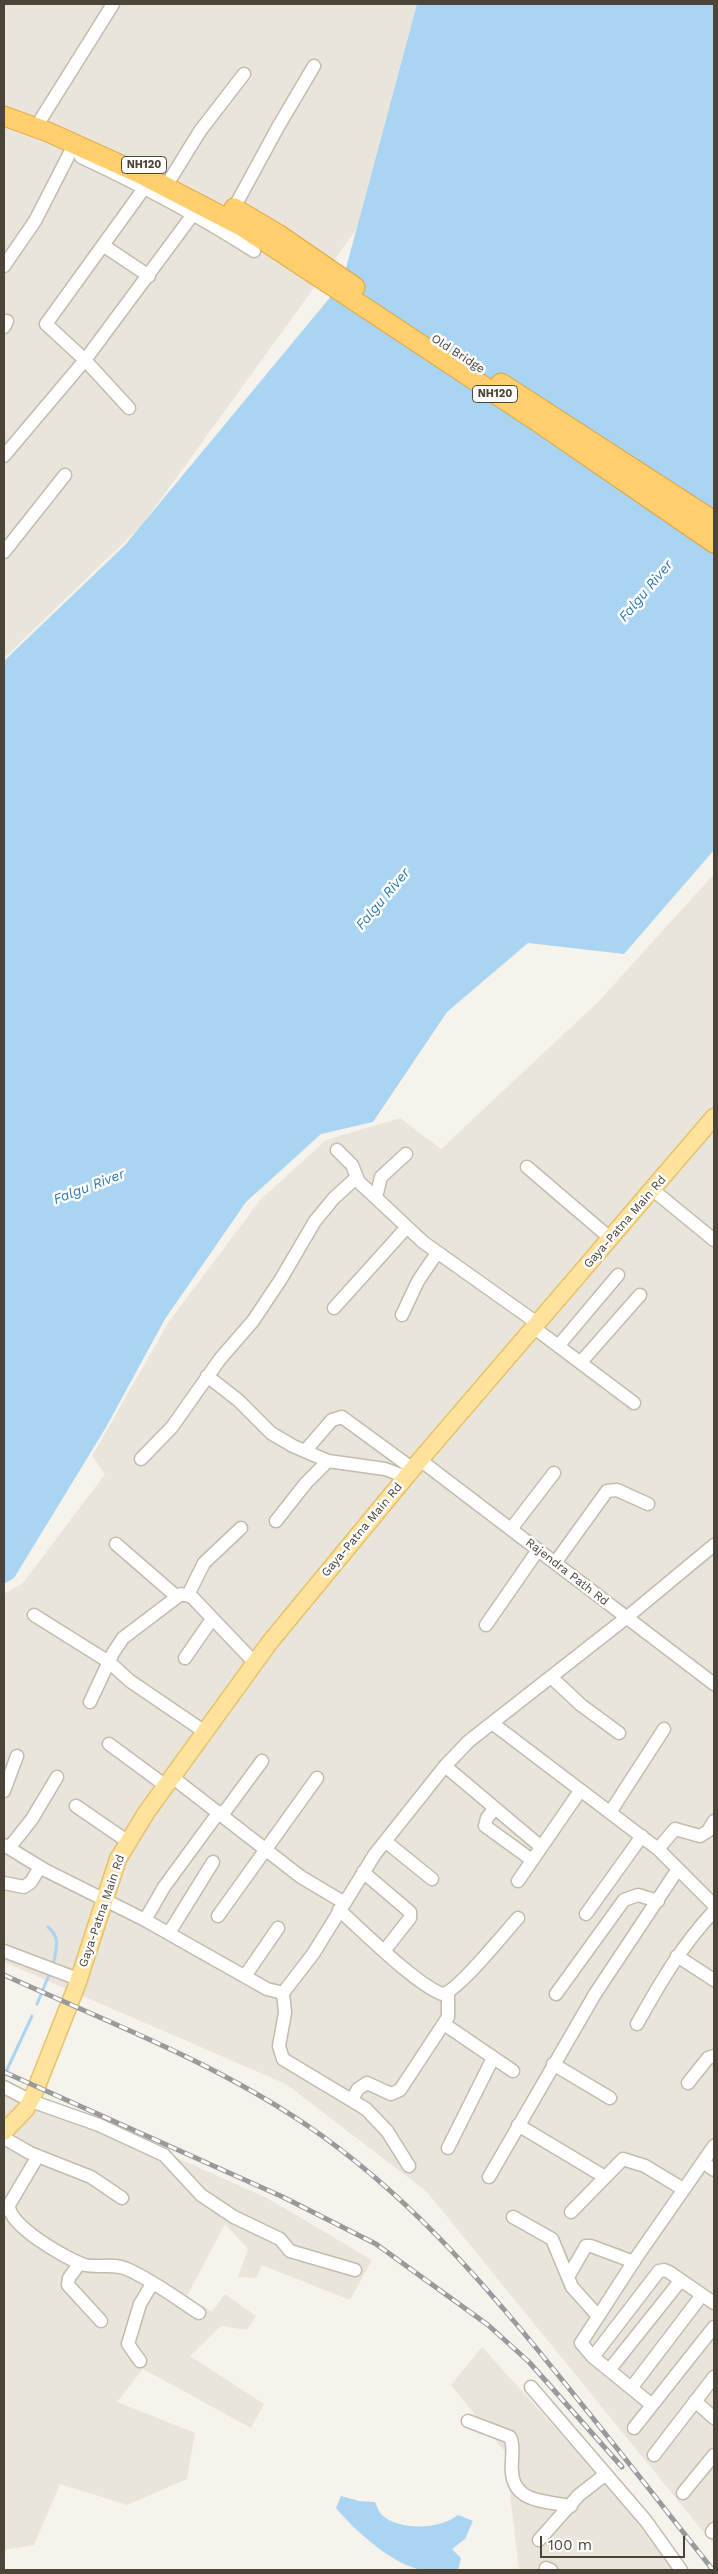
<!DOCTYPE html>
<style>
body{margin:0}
#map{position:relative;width:718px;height:2574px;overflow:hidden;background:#f6f3ec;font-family:"Work Sans",sans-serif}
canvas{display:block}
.frame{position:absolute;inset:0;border:5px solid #4b4439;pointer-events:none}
.scale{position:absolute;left:540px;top:2536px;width:145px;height:22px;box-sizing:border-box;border:2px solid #4b4439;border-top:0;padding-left:6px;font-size:15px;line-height:18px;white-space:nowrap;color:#4b4439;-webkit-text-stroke:4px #fff;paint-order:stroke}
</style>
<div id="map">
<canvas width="718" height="2574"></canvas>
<div class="frame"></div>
<div class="scale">100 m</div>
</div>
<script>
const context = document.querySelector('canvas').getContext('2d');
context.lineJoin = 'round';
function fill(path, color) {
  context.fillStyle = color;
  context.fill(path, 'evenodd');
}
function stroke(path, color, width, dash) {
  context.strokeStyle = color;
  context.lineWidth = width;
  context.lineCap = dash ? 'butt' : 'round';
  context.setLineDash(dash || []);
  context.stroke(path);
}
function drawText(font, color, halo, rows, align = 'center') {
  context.font = font + ' "Work Sans",sans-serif';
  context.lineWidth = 5;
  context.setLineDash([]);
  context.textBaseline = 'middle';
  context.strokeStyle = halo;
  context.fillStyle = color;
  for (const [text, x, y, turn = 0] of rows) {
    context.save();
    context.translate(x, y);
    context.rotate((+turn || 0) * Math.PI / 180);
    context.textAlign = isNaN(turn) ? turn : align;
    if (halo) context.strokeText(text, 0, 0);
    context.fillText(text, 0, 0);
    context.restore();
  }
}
fill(new Path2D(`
 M4 4H417L356 230 142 525 4 658Z
 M714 874V2545L427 2192 286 2084 4 1962V1594L23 1583 105 1474 92 1456 168 1323 260 1200 326 1140 400 1118 441 1149 598 1002Z
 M4 2088 63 2107 267 2198 372 2260 350 2300 262 2265 256 2278 238 2277 248 2249 225 2224 187 2296 212 2312 225 2294 256 2316 247 2330 221 2326 190 2356 264 2404 251 2428 143 2369 117 2402 195 2433 187 2479 127 2505 60 2484 34 2545 4 2550Z
 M482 2347 665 2549 683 2570H519L505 2452 451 2385Z`), '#eae5da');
fill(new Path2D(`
 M417 4H714V850L624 954 528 943 447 1012 373 1122 321 1134 246 1202 165 1319 105 1429 14 1578 4 1584V661L125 545 342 283Z
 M341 2496 359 2501 375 2502C377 2506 379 2513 383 2516 401 2531 441 2529 458 2515L473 2521 465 2539 452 2549 461 2558 458 2570C447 2571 434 2572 423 2570 394 2566 354 2530 336 2508Z`), '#a9d4f2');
stroke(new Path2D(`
 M48 1927C60 1937 57 1946 54 1961
 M37 2004 49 1975
 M4 2076 32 2016`), '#a9d4f2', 3);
const minor = new Path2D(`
 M41 119 113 4
 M81 157C141 185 198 215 254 251
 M171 178 200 131 244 74
 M234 208 278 127 314 66
 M104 246 149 276
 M4 266 35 221 75 143
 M4 327 7 321
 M129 408 85 360 46 324 145 187
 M4 456 85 360 194 213
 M4 552 65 475
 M337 1150 352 1165 359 1182 423 1242 537 1323
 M527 1167 610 1238
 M653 1190 714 1240
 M376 1197 381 1177 406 1154
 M334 1308 407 1227
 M402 1315 418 1281 437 1253
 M533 1327 634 1403
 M559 1345 618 1275
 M581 1362 640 1295
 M207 1376 238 1400 271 1433 293 1446 328 1461 385 1469 406 1477
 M305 1451 332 1420 342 1417 413 1469
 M141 1459 172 1427 220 1359 253 1321 281 1279 315 1221 334 1198 356 1178
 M420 1460 714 1684
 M276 1521 306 1483 328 1461
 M511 1529 554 1473
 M116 1544 176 1596
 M555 1563 607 1491 617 1490 648 1504
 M188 1595 204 1563 241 1528
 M34 1615 109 1662 130 1681 205 1732
 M486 1625 538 1550
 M185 1658 212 1619
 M551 1677 581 1705 619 1733
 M90 1702 113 1653 123 1638 181 1594 192 1597 254 1662
 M492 1723 658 1849 714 1905
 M109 1744 166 1786
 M445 1766 540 1846
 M172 1777 301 1877 343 1902
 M4 1791 17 1756
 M76 1806 127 1841
 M495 1808 487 1818 485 1826 532 1860
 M611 1811 664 1729
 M223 1814 262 1761
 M385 1841 432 1879
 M4 1845 45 1870 145 1920 267 1989 283 1993 313 1954 375 1854 445 1766 469 1741 626 1618 714 1545
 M9 1848 32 1819 57 1777
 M658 1849 675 1829 700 1836 708 1831 714 1821
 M363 1872 410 1912V1918L385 1950
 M518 1881 580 1791
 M4 1883 24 1887 31 1882 40 1867
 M339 1910C363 1931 414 1983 442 1994 457 1993 505 1932 518 1918
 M586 1914 642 1836
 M218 1916 317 1778
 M145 1920 164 1887 219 1812
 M169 1933 213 1862
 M4 1951 78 1979
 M677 1956 714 1980
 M245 1976 278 1928
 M283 1993 285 2013 279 2046 283 2059 366 2109 387 2131 409 2166
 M556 1994 624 1900 638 1895 658 1901
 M444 2024 513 2071
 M637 2024C660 1983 682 1945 714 1911
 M553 2064 610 2098
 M688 2083 708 2058 714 2056
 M4 2087 31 2101 99 2125 164 2155 201 2195 234 2217 280 2239 290 2251 355 2270
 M352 2099 358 2089 367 2083 391 2094 400 2090 448 2017V1993
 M518 2125 605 2177
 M4 2138 30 2153 91 2177 122 2198
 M448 2148 493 2058
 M38 2156 9 2205C7 2225 68 2260 85 2265 99 2268 114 2263 127 2269 152 2280 176 2298 199 2313
 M703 2162 714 2170
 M489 2177 595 1994 678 1869
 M571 2212 623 2159 645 2166 683 2189
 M513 2217 552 2239 572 2287 598 2316
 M80 2263 69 2278 68 2285 101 2321
 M568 2277 586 2246H591L634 2262
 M593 2357 659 2271 664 2270 669 2272 714 2303
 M140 2361 128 2344 140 2304 152 2284
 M610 2369 681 2280
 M531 2387 646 2521 681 2570
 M632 2387 702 2295
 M695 2401 714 2418
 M652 2405 593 2357 581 2343 636 2258 714 2146
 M468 2421 510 2437C514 2445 512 2452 512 2461 508 2502 539 2500 571 2506
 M634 2428 714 2327
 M654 2455 714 2377
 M683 2493 714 2455
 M712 2532 714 2529
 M539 2540 579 2495 606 2474
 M546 2568 551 2570`);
const major = new Path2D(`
 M4 2132 26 2109 33 2096 77 1985 118 1859 146 1813 270 1642 420 1460 714 1117`);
const highway = new Path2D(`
 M4 116 48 132 141 174 243 227 538 422 714 543
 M234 208 278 234 355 287
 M501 383 714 521`);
stroke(minor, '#c2bbae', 15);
stroke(major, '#e6c16a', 19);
stroke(highway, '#e0a43c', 21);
stroke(minor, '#fff', 12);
stroke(major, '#ffe39c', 16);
stroke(highway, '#ffcf6e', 19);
const rail = new Path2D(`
 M4 1975C105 2021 212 2061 305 2124 403 2190 481 2279 554 2370 608 2436 660 2503 713 2570
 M4 2072 283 2197 376 2244 488 2325 529 2362 622 2467`);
stroke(rail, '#9a9a9a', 5);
stroke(rail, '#fff', 3, [9]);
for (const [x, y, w] of [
 [144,165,45],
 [495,394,45]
]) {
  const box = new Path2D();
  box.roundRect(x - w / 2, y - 8.5, w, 17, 4);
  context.fillStyle = '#fff';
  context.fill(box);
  stroke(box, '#4b4439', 1);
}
drawText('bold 11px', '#4b4439', null, [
 ["NH120",144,165],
 ["NH120",495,394]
]);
drawText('12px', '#4b4439', '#fff', [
 ["Old Bridge",458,354,33],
 ["Gaya-Patna Main Rd",625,1222,-49],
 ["Gaya-Patna Main Rd",362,1530,-50],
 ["Rajendra Path Rd",567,1572,38],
 ["Gaya-Patna Main Rd",102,1911,-71]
]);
drawText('italic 14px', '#2e7ab2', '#fff', [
 ["Falgu River",646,591,-50],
 ["Falgu River",383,899,-50],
 ["Falgu River",89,1187,-21]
]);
</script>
